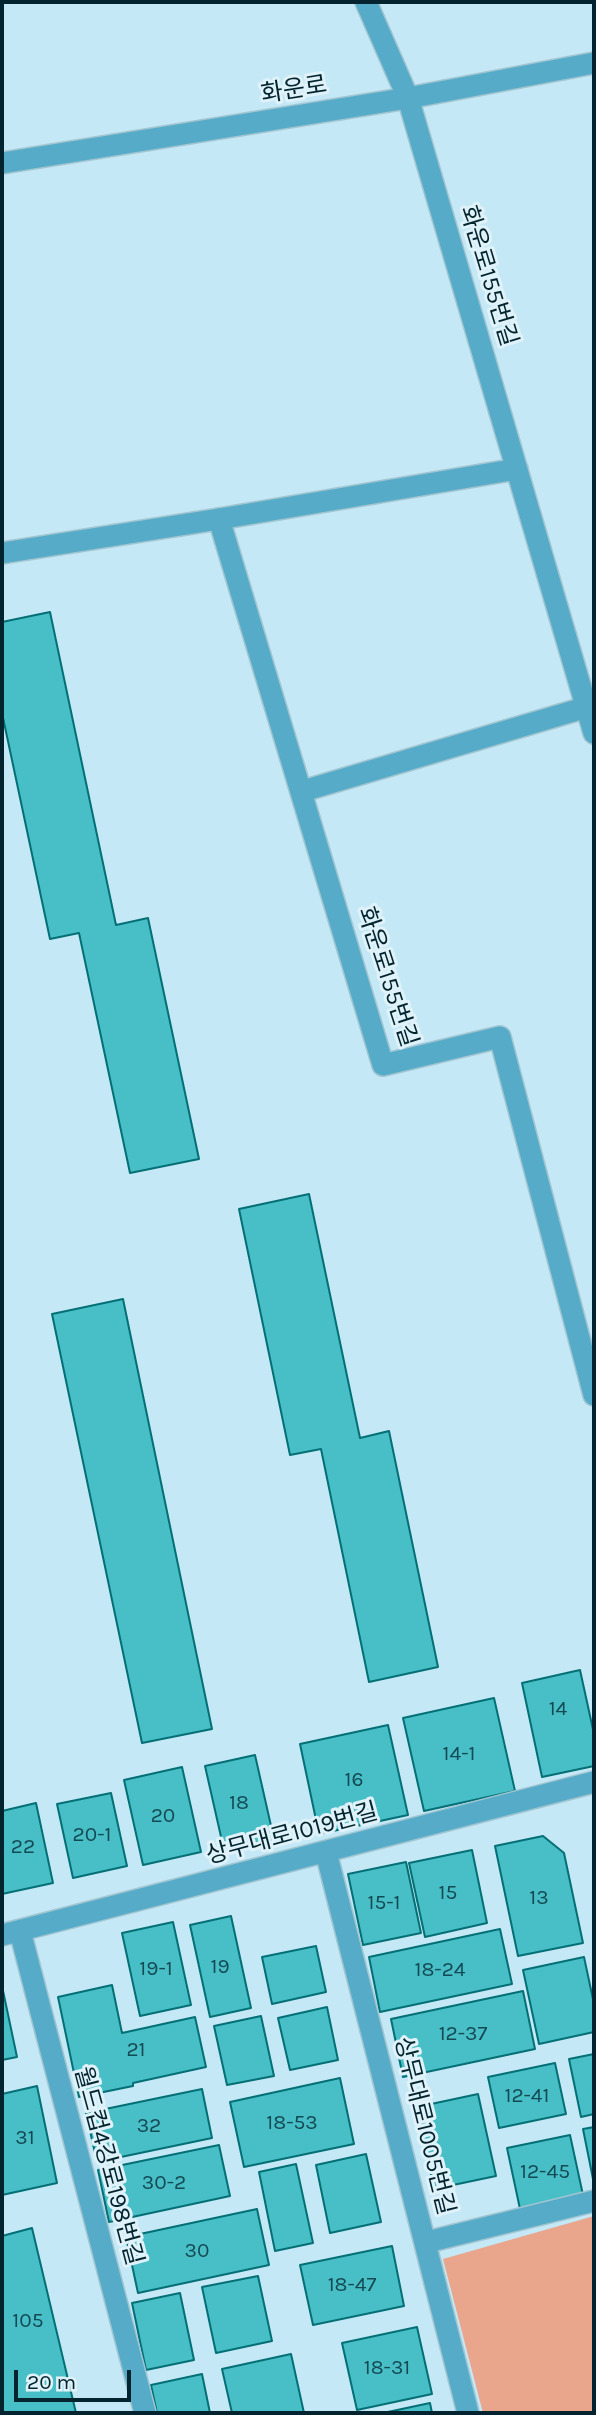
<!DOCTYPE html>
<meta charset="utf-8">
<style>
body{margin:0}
#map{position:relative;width:596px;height:2415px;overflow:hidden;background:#c4e8f5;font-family:Karla,sans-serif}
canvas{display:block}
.frame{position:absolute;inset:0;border:4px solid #03242e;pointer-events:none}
.scale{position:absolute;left:14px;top:2370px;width:117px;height:32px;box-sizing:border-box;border:4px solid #03242e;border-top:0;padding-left:9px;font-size:21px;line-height:24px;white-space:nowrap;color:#03242e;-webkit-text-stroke:5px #e0f2f9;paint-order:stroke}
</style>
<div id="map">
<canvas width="596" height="2415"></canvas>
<div class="frame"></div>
<div class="scale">20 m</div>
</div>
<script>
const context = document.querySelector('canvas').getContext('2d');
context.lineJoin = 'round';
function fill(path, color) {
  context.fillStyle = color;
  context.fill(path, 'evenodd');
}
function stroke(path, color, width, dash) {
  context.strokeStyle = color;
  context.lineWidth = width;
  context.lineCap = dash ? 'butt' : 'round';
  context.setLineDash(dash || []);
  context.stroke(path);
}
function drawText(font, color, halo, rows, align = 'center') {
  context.font = font + ' Karla,"Noto Sans KR",sans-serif';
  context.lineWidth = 6;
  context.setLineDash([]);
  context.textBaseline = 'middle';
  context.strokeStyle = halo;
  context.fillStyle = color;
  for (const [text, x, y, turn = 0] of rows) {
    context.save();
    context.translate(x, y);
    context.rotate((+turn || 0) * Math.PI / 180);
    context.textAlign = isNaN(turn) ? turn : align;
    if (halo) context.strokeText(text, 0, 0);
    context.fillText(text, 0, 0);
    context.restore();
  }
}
fill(new Path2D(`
 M594 2216V2413H483L443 2259Z`), '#e9a68d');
const building = new Path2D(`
 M50 612 116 925 148 918 199 1159 130 1173 79 933 50 939 2 713V622Z
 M309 1194 360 1438 389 1431 438 1667 369 1682 321 1449 290 1455 239 1209Z
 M123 1299 212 1729 142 1743 52 1314Z
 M580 1670 594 1734V1766L542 1777 522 1683Z
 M494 1698 515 1791 424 1811 403 1718Z
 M388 1725 408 1815 319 1834 300 1744Z
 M255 1755 274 1839 224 1850 205 1766Z
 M182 1767 201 1852 143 1865 124 1780Z
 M111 1793 127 1866 73 1878 57 1804Z
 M36 1803 53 1883 2 1894V1811Z
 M543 1836 564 1853 583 1943 518 1956 495 1846Z
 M472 1850 487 1923 425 1937 409 1863Z
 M406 1862 421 1933 363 1945 348 1874Z
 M231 1916 251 2008 210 2017 190 1925Z
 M173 1922 191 2005 140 2016 122 1933Z
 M500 1929 512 1984 380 2012 369 1957Z
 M316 1946 326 1992 272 2004 262 1957Z
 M584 1957 594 2004V2032L539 2044 523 1970Z
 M112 1985 122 2033 195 2017 206 2067 133 2083V2086L79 2097 58 1997Z
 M2 1986 17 2057 2 2060Z
 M523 1991 535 2049 403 2077 391 2019Z
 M327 2007 338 2060 290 2070 278 2018Z
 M261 2016 274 2076 227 2085 214 2026Z
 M594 2054V2114L581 2117 569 2059Z
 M555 2063 566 2114 499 2128 488 2077Z
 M340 2078 354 2144 244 2167 230 2102Z
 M37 2086 57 2183 2 2195V2094Z
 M202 2089 212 2138 97 2162 86 2113Z
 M478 2094 496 2176 434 2189 417 2107Z
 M594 2127V2184L583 2129Z
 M570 2135 583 2195 520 2209 507 2148Z
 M219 2145 230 2196 109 2222 98 2170Z
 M366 2154 381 2222 330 2233 316 2165Z
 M296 2164 313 2243 275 2251 259 2172Z
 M257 2209 269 2265 138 2293 126 2237Z
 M32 2228 76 2413H3L2 2407V2236Z
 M392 2246 404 2306 313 2325 300 2265Z
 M258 2276 272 2341 216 2353 202 2287Z
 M180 2293 194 2360 146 2370 132 2303Z
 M417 2327 432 2394 357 2410 342 2343Z
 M291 2354 304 2413H232L222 2369Z
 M202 2374 210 2413H157L151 2385Z
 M430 2403 432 2413H383Z`);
fill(building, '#48bec6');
stroke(building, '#047076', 2);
const service = new Path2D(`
 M219 519 383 1065 500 1037 594 1395
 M303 791 587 707
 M427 2242 594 2201`);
const minor = new Path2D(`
 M366 2 408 98 594 733
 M2 553 219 519 517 469
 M326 1852 468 2413
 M20 1931 145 2413
 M2 1935 594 1782`);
const tertiary = new Path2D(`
 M2 163 408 98 594 63`);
stroke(service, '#a1c5d1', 24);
stroke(minor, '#a1c5d1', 24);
stroke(tertiary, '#a1c5d1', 24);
stroke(service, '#56acc8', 21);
stroke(minor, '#56acc8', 21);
stroke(tertiary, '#56acc8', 21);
drawText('21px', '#144a54', null, [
 ["14",558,1709],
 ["14-1",459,1754],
 ["16",354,1780],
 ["18",239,1803],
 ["20",163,1816],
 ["20-1",92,1835],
 ["22",23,1847],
 ["15",448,1893],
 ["13",539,1898],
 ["15-1",384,1903],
 ["19",220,1967],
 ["19-1",156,1969],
 ["18-24",440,1970],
 ["12-37",463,2034],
 ["21",136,2050],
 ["12-41",527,2096],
 ["18-53",292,2123],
 ["32",149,2126],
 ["31",25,2138],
 ["12-45",545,2172],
 ["30-2",164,2183],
 ["30",197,2251],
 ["18-47",352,2285],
 ["105",28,2321],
 ["18-31",387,2368]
]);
drawText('24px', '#03242e', '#e0f2f9', [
 ["화운로",294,90,-9],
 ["화운로155번길",488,276,73],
 ["화운로155번길",387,977,72],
 ["상무대로1019번길",292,1834,-15],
 ["상무대로1005번길",424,2126,76],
 ["월드컵4강로198번길",108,2166,75]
]);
</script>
